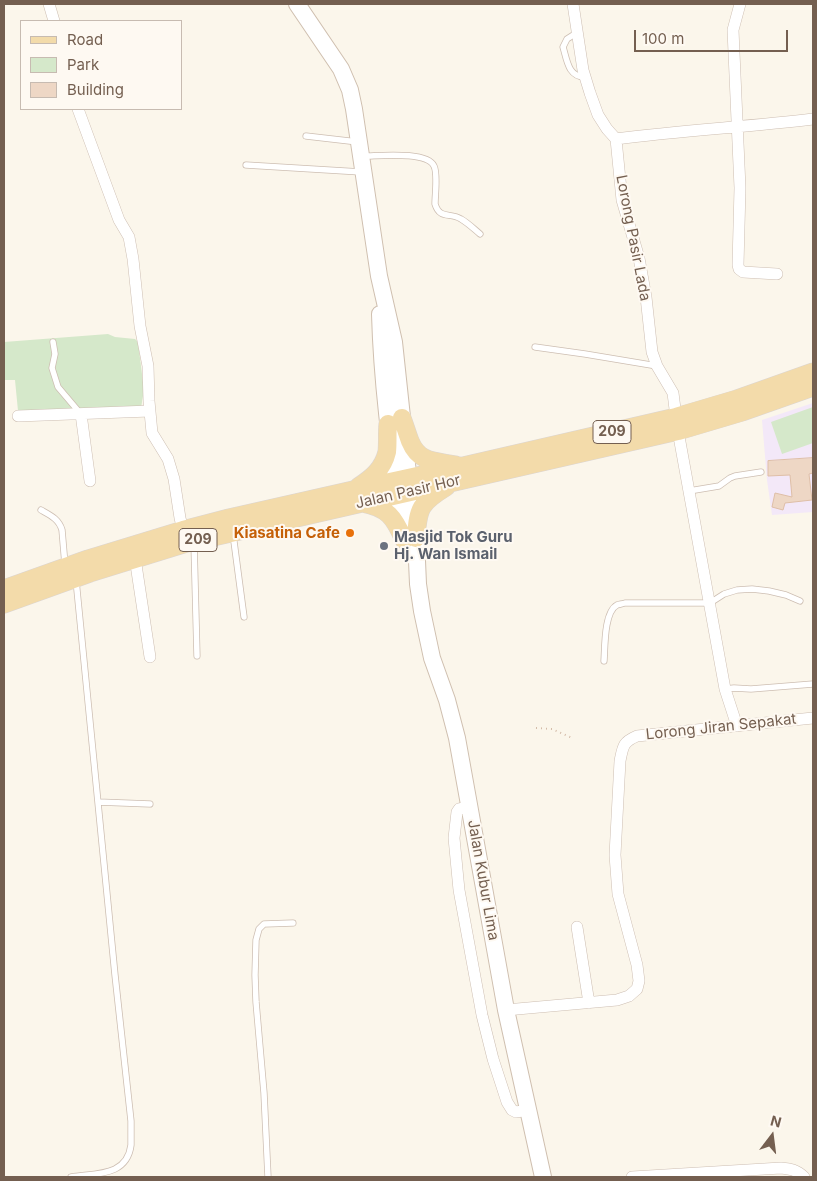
<!DOCTYPE html>
<style>
body{margin:0}
#map{position:relative;width:817px;height:1181px;overflow:hidden;background:#fbf6eb;font-family:Inter,sans-serif}
canvas{display:block}
.frame{position:absolute;inset:0;border:5px solid #745f50;pointer-events:none}
.legend{position:absolute;left:20px;top:20px;width:162px;height:90px;box-sizing:border-box;background:#fef9f2;border:1px solid #c7bbb1;margin:0;padding:6px 9px;list-style:none;font-size:15px;color:#745f50}
.legend li{display:flex;align-items:center;gap:10px;height:25px}
.legend b{width:25px;border:1px solid #c7bbb1}
.north{position:absolute;left:747px;top:1111px;width:50px;height:50px;-webkit-text-stroke:4px #fef9f2;paint-order:stroke;rotate:15deg;font-size:14px;font-weight:700;line-height:20px;text-align:center;color:#745f50}
.north::after{content:'';display:block;margin:auto;width:18px;height:22px;background:#745f50;clip-path:polygon(50% 0,100% 100%,50% 72%,0 100%)}
.scale{position:absolute;left:634px;top:30px;width:154px;height:22px;box-sizing:border-box;border:2px solid #745f50;border-top:0;padding-left:6px;font-size:15px;line-height:18px;white-space:nowrap;color:#745f50;-webkit-text-stroke:4px #fef9f2;paint-order:stroke}
</style>
<div id="map">
<canvas width="817" height="1181"></canvas>
<div class="frame"></div>
<ul class="legend">
<li><b style="height:6px;background:#f3dbaa"></b>Road</li>
<li><b style="height:14px;background:#d5e8ca"></b>Park</li>
<li><b style="height:14px;background:#eed7c5"></b>Building</li>
</ul>
<div class="north">N</div>
<div class="scale">100 m</div>
</div>
<script>
const context = document.querySelector('canvas').getContext('2d');
context.lineJoin = 'round';
function fill(path, color) {
  context.fillStyle = color;
  context.fill(path, 'evenodd');
}
function stroke(path, color, width, dash) {
  context.strokeStyle = color;
  context.lineWidth = width;
  context.lineCap = dash ? 'butt' : 'round';
  context.setLineDash(dash || []);
  context.stroke(path);
}
function drawText(font, color, halo, rows, align = 'center') {
  context.font = font + ' Inter,sans-serif';
  context.lineWidth = 4;
  context.setLineDash([]);
  context.textBaseline = 'middle';
  context.strokeStyle = halo;
  context.fillStyle = color;
  for (const [text, x, y, turn = 0] of rows) {
    context.save();
    context.translate(x, y);
    context.rotate((+turn || 0) * Math.PI / 180);
    context.textAlign = isNaN(turn) ? turn : align;
    if (halo) context.strokeText(text, 0, 0);
    context.fillText(text, 0, 0);
    context.restore();
  }
}
fill(new Path2D(`
 M813 403V512L772 515 767 480 762 420Z`), '#f3e8f8');
fill(new Path2D(`
 M108 334 115 337 135 339 138 342 144 390 141 408 18 411 15 380H4V342Z
 M813 407V443L782 454 771 422Z`), '#d5e8ca');
const building = new Path2D(`
 M813 458V473L809 474 812 500 785 503 783 510 772 507 775 493 792 497 790 475 768 476V461Z`);
fill(building, '#eed7c5');
stroke(building, '#dfbfa7', 1);
const service = new Path2D(`
 M578 32 567 39 563 47C567 60 568 77 585 77
 M306 136 358 142
 M364 156C379 156 427 151 434 166 438 174 435 194 435 204 440 220 450 212 461 219 468 223 474 229 480 234
 M246 165 361 172
 M53 342 55 354 52 368 58 387 80 413
 M535 347 585 354 657 366
 M689 491 719 486 730 478 735 476 761 472
 M41 510C50 515 59 519 62 530L65 565
 M233 534 244 617
 M194 543 197 656
 M604 661C605 647 604 612 617 605 619 604 622 604 625 603H710L724 594 737 590 752 589 769 591 786 595 800 601
 M725 689 734 688 751 689 813 684
 M98 802 150 804
 M71 1177C95 1173 127 1177 131 1145 131 1137 131 1128 131 1121L115 975 76 580
 M268 1177 264 1093 256 1002 255 975 256 940 259 929 264 924 293 923`);
const minor = new Path2D(`
 M49 4 54 21
 M573 4 583 70 590 93 598 115 607 129 616 139 622 200 639 258 646 297 652 352 657 366 673 393 676 417
 M740 4 733 30 740 188 738 265 739 269 743 272 777 274
 M78 109 119 220 129 237 133 259 140 326 148 366 149 401 152 433 168 459 174 479 180 518 183 530
 M616 139C682 130 748 127 813 119
 M81 414 90 481
 M18 416 150 411
 M678 431 725 689 737 726
 M135 558 150 657
 M469 807 459 809 457 812 454 838 459 890 482 1015 493 1059 507 1102 512 1110 516 1112 529 1110
 M577 927 589 1003
 M506 1010 617 1000 629 996 637 989 639 981 637 965 633 950 618 894 615 855 620 761C623 746 623 742 637 736L813 718
 M632 1177 781 1168C791 1169 797 1170 804 1177`);
const secondary = new Path2D(`
 M297 4 341 69 350 90 354 109 379 276 394 342 410 492 416 538 418 584 422 611 432 658 447 700 457 738 506 1010 543 1177
 M380 314C382 389 392 463 404 536`);
const primary = new Path2D(`
 M402 418C405 426 407 433 410 441 419 463 435 461 456 465
 M358 487C372 478 383 469 387 452 388 443 387 433 388 424
 M362 503C388 508 394 517 404 540
 M416 538C418 508 420 503 446 487
 M4 589 88 559 183 530 229 518 353 490 463 466 676 417 737 399 813 372
 M4 604 90 573 187 543 678 431 742 412 813 387`);
stroke(service, '#cdbeb2', 7);
stroke(minor, '#cdbeb2', 12);
stroke(secondary, '#cfbfaf', 18);
stroke(primary, '#dbd5d2', 19);
stroke(new Path2D(`
 M536 728 552 729 572 738`), '#d3bba8', 2, [1, 4]);
stroke(service, '#fff', 5.5);
stroke(minor, '#fff', 11);
stroke(secondary, '#fff', 16);
stroke(primary, '#f3dbaa', 18);
for (const [x, y, r, color] of [
 [350,533,5,"#e8710a"],
 [384,546,5,"#6b7280"]
]) {
  const dot = new Path2D();
  dot.arc(x, y, r, 0, 2 * Math.PI);
  context.fillStyle = color;
  context.fill(dot);
  stroke(dot, '#fef9f2', 2);
}
for (const [x, y, w] of [
 [612,432,38],
 [198,540,38]
]) {
  const box = new Path2D();
  box.roundRect(x - w / 2, y - 11.5, w, 23, 4);
  context.fillStyle = '#fef9f2';
  context.fill(box);
  stroke(box, '#745f50', 1);
}
drawText('bold 14px', '#745f50', null, [
 ["209",612,432],
 ["209",198,540]
]);
drawText('15px', '#745f50', '#fef9f2', [
 ["Lorong Pasir Lada",633,238,79],
 ["Jalan Pasir Hor",408,492,-13],
 ["Lorong Jiran Sepakat",721,727,-6],
 ["Jalan Kubur Lima",483,880,80]
]);
drawText('bold 15px', '#c56008', '#fef9f2', [
 ["Kiasatina Cafe",340,533]
], 'right');
drawText('bold 15px', '#5b616d', '#fef9f2', [
 ["Masjid Tok Guru",394,537],
 ["Hj. Wan Ismail",394,554]
], 'left');
</script>
